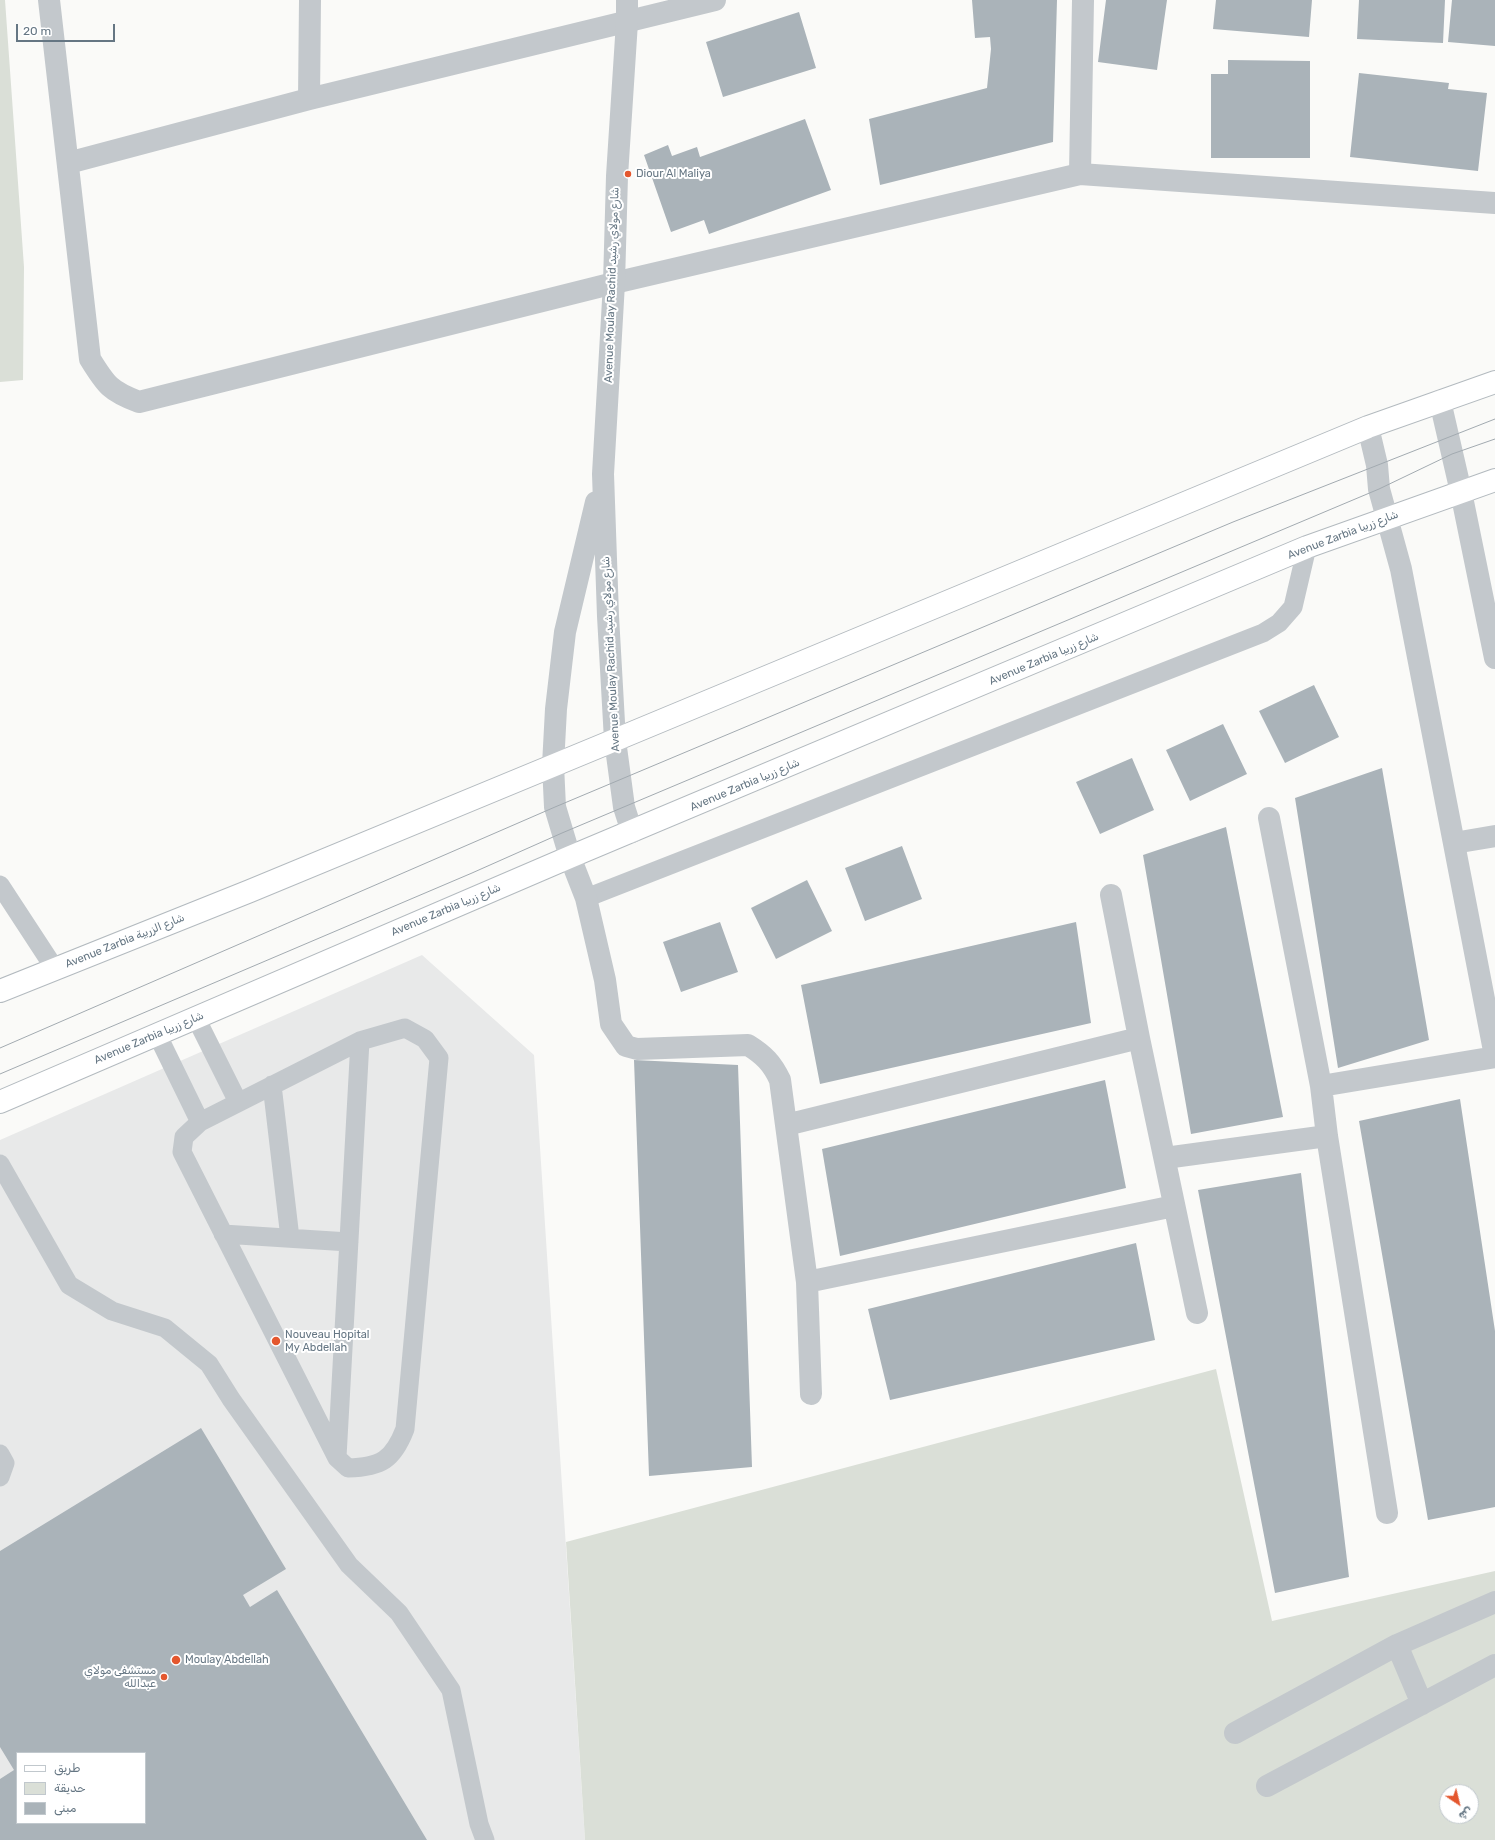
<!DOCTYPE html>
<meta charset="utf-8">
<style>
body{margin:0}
#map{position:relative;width:1495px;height:1840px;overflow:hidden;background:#fafaf8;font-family:Rubik,"Noto Sans Arabic",sans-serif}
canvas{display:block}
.legend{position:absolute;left:16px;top:1752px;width:130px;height:72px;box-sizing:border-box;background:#fff;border:1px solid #c1c8cd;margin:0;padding:5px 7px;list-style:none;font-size:12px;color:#657683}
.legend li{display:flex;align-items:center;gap:8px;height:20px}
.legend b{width:20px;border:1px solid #c1c8cd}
.north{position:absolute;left:1439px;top:1784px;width:40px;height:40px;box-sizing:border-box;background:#fff;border:1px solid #c1c8cd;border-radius:50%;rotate:145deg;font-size:11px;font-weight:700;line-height:16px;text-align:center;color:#657683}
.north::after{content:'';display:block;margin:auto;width:14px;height:18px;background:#e4572e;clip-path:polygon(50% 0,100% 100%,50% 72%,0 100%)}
.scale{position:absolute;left:16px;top:24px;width:99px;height:18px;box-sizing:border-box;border:2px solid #657683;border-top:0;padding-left:5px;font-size:12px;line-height:14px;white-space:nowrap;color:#657683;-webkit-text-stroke:3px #fff;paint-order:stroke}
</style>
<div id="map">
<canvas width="1495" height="1840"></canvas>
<ul class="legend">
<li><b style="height:5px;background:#fff"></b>طريق</li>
<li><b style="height:11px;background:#dadfd7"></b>حديقة</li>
<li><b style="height:11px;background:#aab3b9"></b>مبنى</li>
</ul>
<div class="north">ش</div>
<div class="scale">20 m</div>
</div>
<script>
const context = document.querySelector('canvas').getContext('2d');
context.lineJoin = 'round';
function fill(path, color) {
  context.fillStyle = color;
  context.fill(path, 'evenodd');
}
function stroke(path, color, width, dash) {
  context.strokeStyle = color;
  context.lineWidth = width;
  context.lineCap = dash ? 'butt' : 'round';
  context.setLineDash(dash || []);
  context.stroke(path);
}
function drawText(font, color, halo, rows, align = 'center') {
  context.font = font + ' Rubik,"Noto Sans Arabic",sans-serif';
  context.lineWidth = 4;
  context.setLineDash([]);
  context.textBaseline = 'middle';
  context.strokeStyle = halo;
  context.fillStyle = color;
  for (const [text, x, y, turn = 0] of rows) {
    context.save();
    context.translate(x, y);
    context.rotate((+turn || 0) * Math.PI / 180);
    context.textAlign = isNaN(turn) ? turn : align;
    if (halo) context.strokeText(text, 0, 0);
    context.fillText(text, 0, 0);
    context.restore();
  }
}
fill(new Path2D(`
 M422 955 534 1055 585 1840H0V1140ZM17 1753H145V1823H17Z`), '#e8e9e9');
fill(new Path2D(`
 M0 0H5L24 267 23 380 0 382Z
 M1216 1369 1272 1621 1495 1571V1840H585L566 1542ZM1447 1792H1471V1816H1447Z`), '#dadfd7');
fill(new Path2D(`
 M972 0H1057L1053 142 880 185 869 119 987 88 991 49 990 37 975 38Z
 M1106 0H1167L1157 70 1098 62Z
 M1216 0H1312L1309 37 1213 29Z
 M1359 0H1445L1443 43 1357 39Z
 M1452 0H1495V46L1448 42Z
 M799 12 816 68 723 97 706 42Z
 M1228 60 1310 61V158H1211V74H1228Z
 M1359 73 1449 83 1448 89 1487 93 1478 171 1350 157Z
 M805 119 831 190 709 234 704 220 671 232 644 155 668 145 672 156 697 147 700 157Z
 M1314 685 1339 737 1285 763 1259 711Z
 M1223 724 1247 774 1190 801 1166 750Z
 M1132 758 1154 810 1100 834 1076 782Z
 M1382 768 1429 1040 1338 1068 1295 798Z
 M1226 827 1283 1117 1191 1134 1143 855Z
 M902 846 922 899 865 921 845 868Z
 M807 880 832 931 776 959 751 908Z
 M720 922 738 972 681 992 663 942Z
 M1076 922 1091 1023 820 1084 801 985Z
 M634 1060 738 1065 752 1467 649 1476Z
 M1105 1080 1126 1188 840 1256 822 1149Z
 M1460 1099 1495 1331V1507L1428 1520 1359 1121Z
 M1301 1173 1349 1577 1275 1593 1198 1190Z
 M1136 1243 1155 1340 890 1400 868 1309Z
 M201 1428 286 1569 243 1595 250 1607 277 1590 427 1840H0V1779L14 1770 0 1747V1551ZM17 1753H145V1823H17Z`), '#aab3b9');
const secondary = new Path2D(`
 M0 991 250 891 615 740 1368 427 1495 382
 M0 1102 570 857 1307 547 1495 480`);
stroke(secondary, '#b3babf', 24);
stroke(new Path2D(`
 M0 885 55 969
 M586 898 1263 633 1279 623 1293 607 1307 547
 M196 1018 238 1102
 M405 1028 425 1039 439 1058 405 1429C393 1460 381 1467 348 1468L337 1458 182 1152 184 1137 200 1122 360 1041Z
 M157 1034 200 1122
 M272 1085 290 1238
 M0 1164 69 1285 112 1311 165 1328 209 1364 231 1399 349 1565 399 1613 451 1690 479 1824 485 1840
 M223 1234 349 1242
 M0 1454 5 1463 0 1477
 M337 1457 360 1041`), '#c3c8cc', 19);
stroke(new Path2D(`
 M49 0 90 359C106 385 110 391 139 402L614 283 1080 174 1495 203
 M309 99 310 0
 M68 163 309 99 715 0
 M1080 174 1083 0
 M1440 401 1461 492 1495 658
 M1368 427 1377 465 1379 489 1401 569 1495 1056
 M1269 818 1321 1086 1495 1057
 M1454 843 1495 836
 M570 857 586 898 605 980 611 1024 626 1046 637 1049 748 1045C764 1055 772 1063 780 1080L807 1282 811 1394
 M1111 895 1139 1038 1197 1313
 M1321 1086 1327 1136 1387 1513
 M786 1125 1139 1038
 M1165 1158 1327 1136
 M807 1282 1174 1206
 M1397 1645 1422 1704
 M1235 1733 1397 1645 1495 1602
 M1267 1786 1495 1665`), '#c3c8cc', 22);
stroke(new Path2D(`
 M627 0V22L617 176 614 283 603 474 608 616 615 740 624 807 632 832
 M570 857 555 807 553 765 556 709 565 632 596 502`), '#c3c8cc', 22);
stroke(secondary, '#fff', 22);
stroke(new Path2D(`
 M0 1048 555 807 1233 522 1495 419
 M0 1074 472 873 562 833 1379 489 1452 454 1495 439`), '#a2aab0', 1);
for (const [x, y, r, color] of [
 [628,174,4,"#e4572e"],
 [276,1341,5,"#e4572e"],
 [176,1660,5,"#e4572e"],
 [164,1677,4,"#e4572e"]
]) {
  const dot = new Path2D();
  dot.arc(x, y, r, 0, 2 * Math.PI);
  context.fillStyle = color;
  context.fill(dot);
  stroke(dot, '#fff', 1.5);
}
drawText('11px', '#657683', '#fff', [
 ["Diour Al Maliya",636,174],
 ["Nouveau Hopital",285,1335],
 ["My Abdellah",285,1348],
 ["Moulay Abdellah",185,1660],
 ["مستشفى مولاي",156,1671,"right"],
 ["عبدالله",156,1684,"right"]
], 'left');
drawText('11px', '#657683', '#fff', [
 ["Avenue Moulay Rachid شارع مولاي رشيد",612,285,-88],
 ["Avenue Zarbia شارع زربيا",1343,535,-21],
 ["Avenue Moulay Rachid شارع مولاي رشيد",611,654,-93],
 ["Avenue Zarbia شارع زربيا",1044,659,-23],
 ["Avenue Zarbia شارع زربيا",745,785,-23],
 ["Avenue Zarbia شارع زربيا",446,910,-23],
 ["Avenue Zarbia شارع الزربية",125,941,-22],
 ["Avenue Zarbia شارع زربيا",149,1038,-23]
]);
</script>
